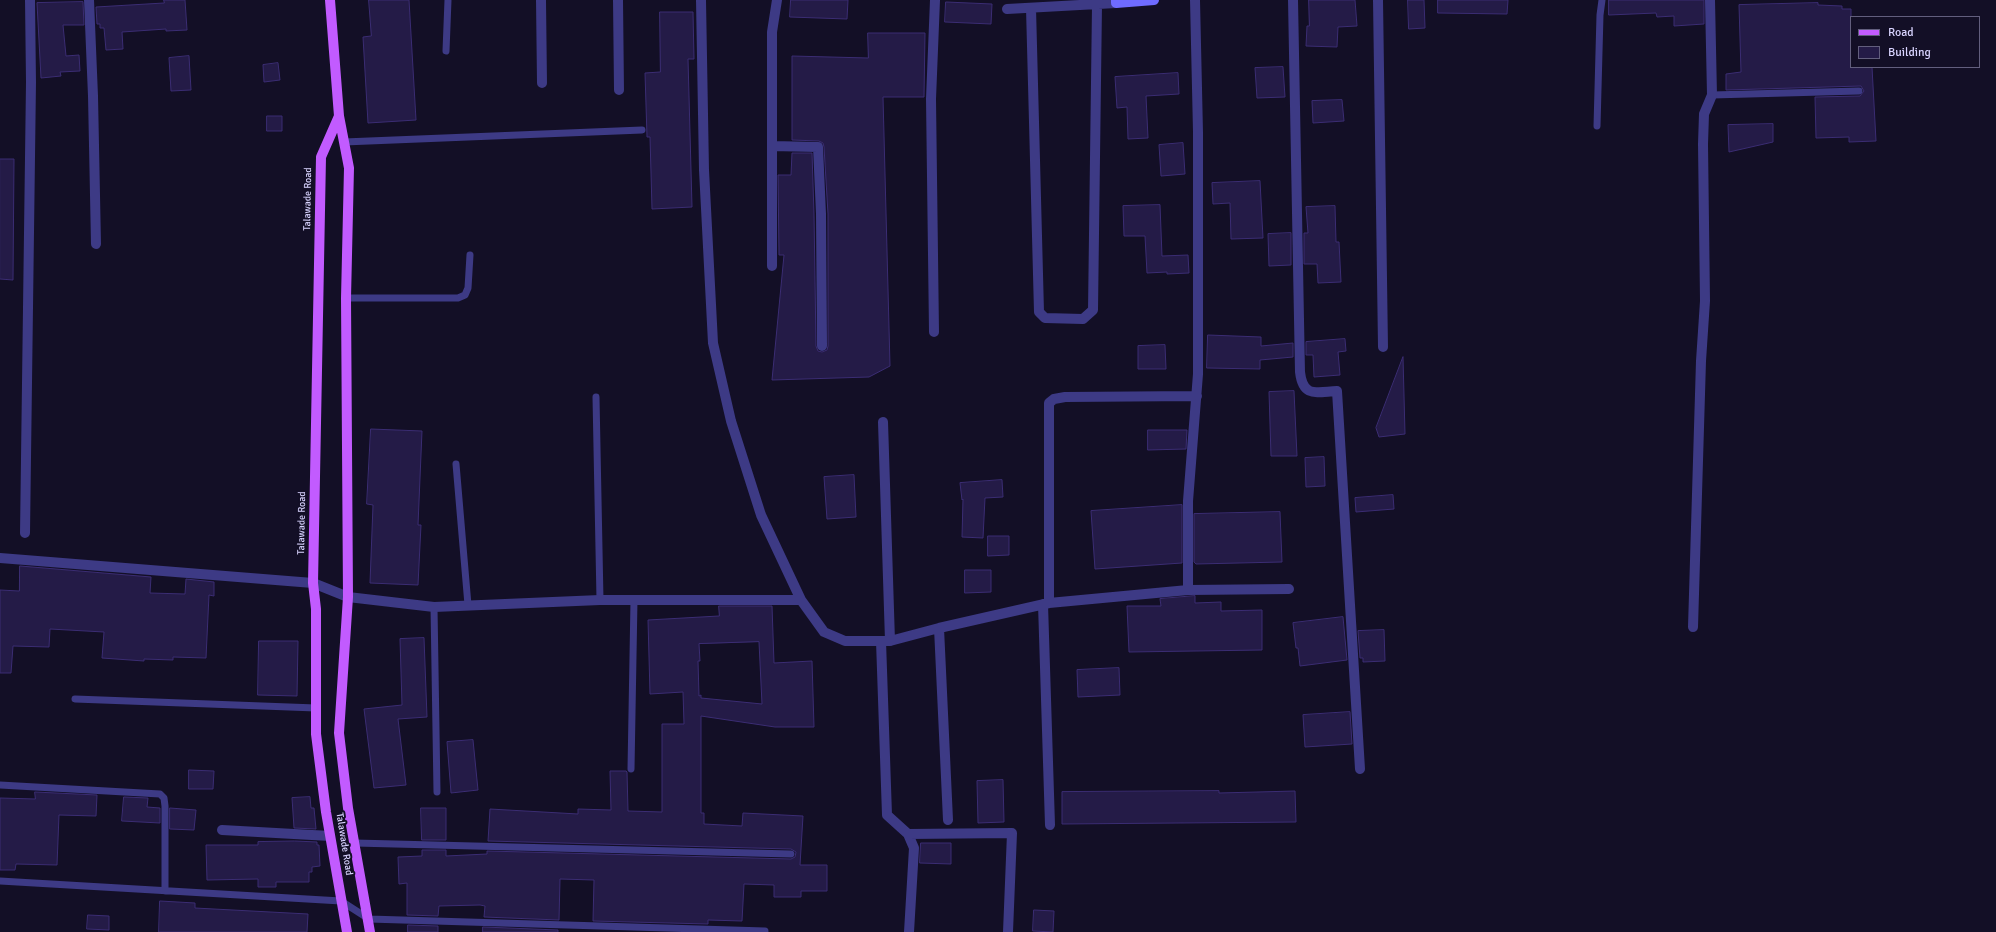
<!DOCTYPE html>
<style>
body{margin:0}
#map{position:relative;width:1996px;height:932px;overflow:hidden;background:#130f26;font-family:Signika,sans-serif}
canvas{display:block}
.legend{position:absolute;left:1850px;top:16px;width:130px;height:52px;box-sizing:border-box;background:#130f26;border:1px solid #625e7d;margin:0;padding:5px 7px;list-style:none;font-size:12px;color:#d9d4ff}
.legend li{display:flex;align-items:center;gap:8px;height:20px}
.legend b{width:20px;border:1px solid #625e7d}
</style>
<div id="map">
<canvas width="1996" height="932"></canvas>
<ul class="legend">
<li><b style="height:5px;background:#c25bff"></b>Road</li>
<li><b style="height:11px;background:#241b47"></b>Building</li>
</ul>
</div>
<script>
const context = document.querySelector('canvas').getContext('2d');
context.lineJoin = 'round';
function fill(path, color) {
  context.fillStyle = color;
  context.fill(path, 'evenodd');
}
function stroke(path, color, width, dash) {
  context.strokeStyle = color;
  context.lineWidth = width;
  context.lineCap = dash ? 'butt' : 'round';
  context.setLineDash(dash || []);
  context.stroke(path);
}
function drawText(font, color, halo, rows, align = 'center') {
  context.font = font + ' Signika,sans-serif';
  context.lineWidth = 4;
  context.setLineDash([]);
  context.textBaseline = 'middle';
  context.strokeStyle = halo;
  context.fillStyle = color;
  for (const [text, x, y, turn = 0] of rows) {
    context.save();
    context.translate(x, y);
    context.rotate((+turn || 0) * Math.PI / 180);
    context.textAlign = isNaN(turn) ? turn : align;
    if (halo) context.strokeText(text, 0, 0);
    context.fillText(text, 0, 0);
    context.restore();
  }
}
const building = new Path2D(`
 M164 0H185L187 30 166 31V29L122 32 123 49 106 50 104 28H100V24H97L96 7 164 3Z
 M369 0H409L416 120 368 123 363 37 371 36Z
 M791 0H848L847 19 790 17Z
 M1309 0H1355L1357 26 1338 27 1337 47 1306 46 1307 26H1309Z
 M1408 0H1424L1425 28 1409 29Z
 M1438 0H1508L1507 14 1438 13Z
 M1609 0H1704V24L1674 26V16L1657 17 1656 13 1609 15Z
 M83 2 84 25H63L66 56 79 55 80 71 60 72 61 76 41 78 37 3Z
 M946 2 992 4 991 24 945 22Z
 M1818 3V5L1842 6V9H1851V67H1872L1876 141 1849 142V137L1816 138 1815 97 1860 96 1864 91 1861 86 1726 90V74L1741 72 1739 5Z
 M660 12H693L694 59H688L692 207 652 209 650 137H647L645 73 660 72Z
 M868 33H925L924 97H883L890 366 869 377 772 380 784 255H779L778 175H791L792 153H812L814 214 816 346 818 351 822 352 827 350 828 346V214L824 147 823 143 819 141 792 140V56L868 58Z
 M189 56 191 90 171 91 169 58Z
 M278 63 280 80 264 82 263 65Z
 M1283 67 1285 97 1257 98 1255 68Z
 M1178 73 1179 94 1146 96 1148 138 1128 139 1127 107 1117 108 1115 77Z
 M1342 100 1344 121 1313 123 1312 101Z
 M267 116H282V131H267Z
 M1773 124V142L1729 152 1728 125Z
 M1183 143 1185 174 1161 176 1159 145Z
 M0 159H14L13 280 0 279Z
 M1260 181 1263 238 1231 239 1230 203 1213 204 1212 183Z
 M1160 205 1162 256 1188 255 1189 273 1167 274V272L1147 273 1145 236H1124L1123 206Z
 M1335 206 1336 242H1339L1341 282 1318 283 1317 264H1304V233H1308L1306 207Z
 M1291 233V265L1269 266 1268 234Z
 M1208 335 1261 337V346L1293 343V357L1260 360V369L1207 368Z
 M1345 339 1346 351 1338 352 1340 375 1314 377 1313 355H1306V342Z
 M1165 345 1166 369H1138V346Z
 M1403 357 1405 434 1379 437 1376 428Z
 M1294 391 1297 456H1271L1269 392Z
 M371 429 422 431 418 525H421L418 585 370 583 373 505 367 504Z
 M1148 430H1187L1186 449 1148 450Z
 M1324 457 1325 486 1306 487 1305 458Z
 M854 475 856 517 827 519 824 477Z
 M1002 480 1003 497 985 498 983 538 962 537 963 499 962 500 960 483Z
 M1393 495 1394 509 1356 512 1355 498Z
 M1182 505V563L1095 569 1091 511Z
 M1280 512 1282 562 1196 564 1194 562V514Z
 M988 536H1009V555L988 556Z
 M20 566 151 577 150 593 185 594 186 579 214 582V596L209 595 206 658 173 657V660L144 659V661L102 658 104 632 50 629 49 647 13 646 11 673H0V590L19 591Z
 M965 570H991V592L965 593Z
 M1195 596V603L1221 602V611L1262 610V650L1129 652 1127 606H1161L1160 599Z
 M719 606H772L774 663 812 661 814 727H775L701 716V813H704V824L742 826 743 813 803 816 800 865H827V891H801V897H774V885L744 884 742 921 708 920V924L593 921 594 880 560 879 559 920 484 917 485 906 480 905 439 906 438 916 407 915V883L399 884 398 857 422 856V850H446V856L487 854V851L791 859 795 857 796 852 791 849 488 841 490 809 578 814V809L611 810 610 771H626L627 772 628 811 662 812V724H684L683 692 650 694 648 620 719 616ZM759 642 762 704 701 698V695L699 696 698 661H700L699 644Z
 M1343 617 1347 660 1300 666 1298 648H1296L1293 623Z
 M1384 630 1385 661 1363 662V658H1360L1358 631Z
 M424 638 427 717 398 719 406 785 374 788 364 709 402 705 400 639Z
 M259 641H298L297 696 258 695Z
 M1119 668 1120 695 1078 697 1077 670Z
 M1350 712 1352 744 1305 747 1303 715Z
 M473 740 478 790 451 793 447 742Z
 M189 770 214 771 213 789H189Z
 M1003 780 1004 822 978 823 977 781Z
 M1219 791V793L1295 791 1296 822 1062 824V792Z
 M35 792 97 795 96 816 59 815 57 865 16 864 15 870H0V798L35 799Z
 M124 797 148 798 147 807 160 808V823L122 821Z
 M310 797 311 808H314L316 829 294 828 292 798Z
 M170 808 196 810 194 830 170 829Z
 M421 808H446V840H422Z
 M295 841 317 842V845H319L320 866 312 867V872H309V882H276V887H258V879L207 880 206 845H258V842Z
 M921 843H951V864L920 863Z
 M160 901 195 903V908L308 914 307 932H159Z
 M1034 910 1054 911 1053 932 1033 931Z
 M88 915 109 916V930L87 929Z
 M408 925 438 926V932H408Z
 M483 927 558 930V932H483Z`);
fill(building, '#241b47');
stroke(building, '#3b2d73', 1);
stroke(new Path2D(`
 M446 51 448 0
 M1712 95 1859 91
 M1597 126 1600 15 1602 0
 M344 142 642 130
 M346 298H458L465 295 468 288 470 255
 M596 397 600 600
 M456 464 468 605
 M434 607 437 792
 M75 699 316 708
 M631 769 634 600
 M0 785 160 794 164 798 165 806V891
 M355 843 791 854
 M0 881 341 901 369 919 765 931`), '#3d3a85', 7);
stroke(new Path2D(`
 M89 0 93 96 96 244
 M541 0 542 83
 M618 0 619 90
 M701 0 704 170 713 343 731 421 761 515 801 600
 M1293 0 1300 372C1303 398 1316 392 1337 391L1360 769
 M1378 0 1383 347
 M1031 8 1039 312 1045 318 1083 319 1093 310 1097 5
 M1007 9 1116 3
 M772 146 818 147 821 214 822 346
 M772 266V32L777 0
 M934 332 931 99 935 0
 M883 422 890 641
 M25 533 31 82 30 0
 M0 558 313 583 348 597 434 607 600 600H801L824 632 845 641H890L939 628 1049 603 1188 590 1289 589
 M1188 590V501L1198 374V132L1195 0
 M1049 603V403L1054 399 1065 397 1197 396
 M1043 604 1050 825
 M1693 627 1701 361 1705 301 1703 144 1704 114 1712 95 1710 0
 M939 628 948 820
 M881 641 887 815 908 834 914 848 909 932
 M222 830 330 836
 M908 834 1012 833 1008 932`), '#3d3a85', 10);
stroke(new Path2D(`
 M1116 0V3L1154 0`), '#6f6bff', 10);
stroke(new Path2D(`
 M330 0 339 116 349 168 346 298 348 597 339 733 348 808 370 932
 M339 116 321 157 313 583 316 609V734L326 812 347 932`), '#c25bff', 10);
drawText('10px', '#d9d4ff', '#130f26', [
 ["Talawade Road",308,199,-89],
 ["Talawade Road",302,523,-89],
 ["Talawade Road",344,844,81]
]);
</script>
